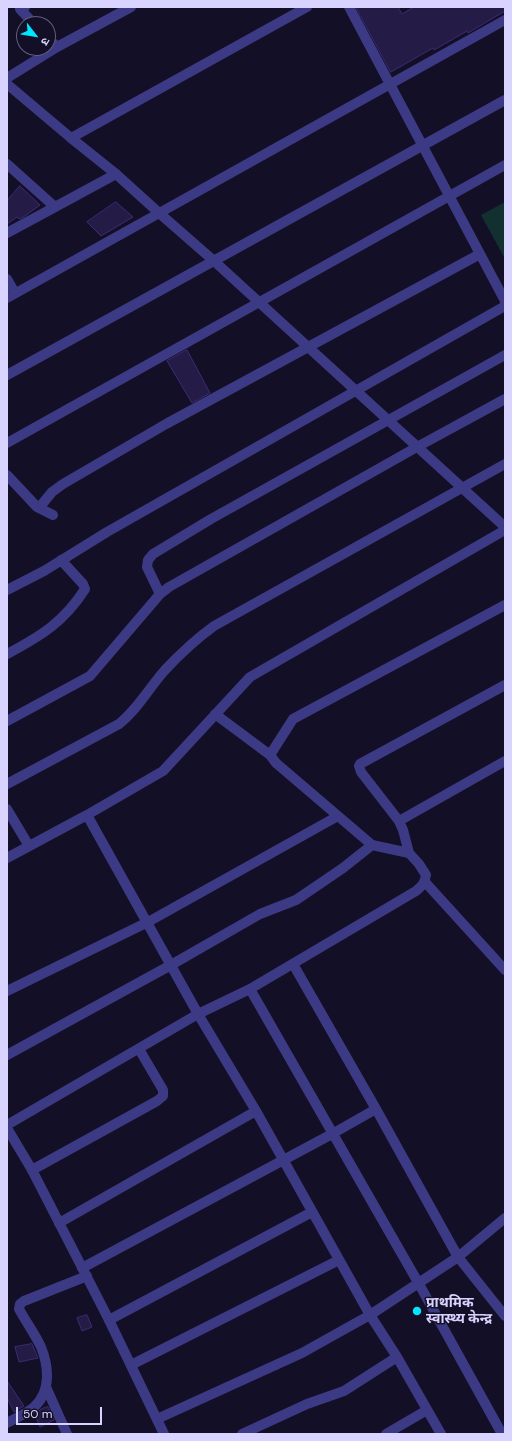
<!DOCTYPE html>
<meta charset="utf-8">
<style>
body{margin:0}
#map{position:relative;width:512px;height:1441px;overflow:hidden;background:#130f26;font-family:"DM Sans","Noto Sans Devanagari",sans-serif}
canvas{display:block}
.frame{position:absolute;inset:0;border:8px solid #d9d4ff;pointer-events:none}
.north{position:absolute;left:16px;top:16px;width:40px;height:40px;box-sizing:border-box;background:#130f26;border:1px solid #625e7d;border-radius:50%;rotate:121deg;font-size:11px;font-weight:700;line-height:16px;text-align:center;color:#d9d4ff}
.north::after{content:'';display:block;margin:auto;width:14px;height:18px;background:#00e5ff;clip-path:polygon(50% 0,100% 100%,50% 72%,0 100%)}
.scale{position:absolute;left:16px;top:1407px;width:86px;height:18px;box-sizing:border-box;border:2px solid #d9d4ff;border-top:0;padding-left:5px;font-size:12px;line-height:14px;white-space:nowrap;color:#d9d4ff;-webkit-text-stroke:3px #130f26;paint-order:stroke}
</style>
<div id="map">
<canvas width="512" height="1441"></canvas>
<div class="frame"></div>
<div class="north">उ</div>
<div class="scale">50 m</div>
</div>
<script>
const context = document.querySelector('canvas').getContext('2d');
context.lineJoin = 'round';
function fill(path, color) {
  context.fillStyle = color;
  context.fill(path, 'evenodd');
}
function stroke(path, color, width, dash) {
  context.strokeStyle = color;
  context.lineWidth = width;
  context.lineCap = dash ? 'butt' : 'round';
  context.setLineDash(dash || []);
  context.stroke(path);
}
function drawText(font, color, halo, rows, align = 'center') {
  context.font = font + ' "DM Sans","Noto Sans Devanagari",sans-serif';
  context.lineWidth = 3;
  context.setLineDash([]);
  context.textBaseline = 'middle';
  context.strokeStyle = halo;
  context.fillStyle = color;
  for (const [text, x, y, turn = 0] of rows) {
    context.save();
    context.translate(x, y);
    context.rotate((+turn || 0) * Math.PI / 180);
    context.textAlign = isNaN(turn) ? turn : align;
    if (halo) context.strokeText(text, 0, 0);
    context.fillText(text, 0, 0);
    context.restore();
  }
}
fill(new Path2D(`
 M505 202V259L481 215Z`), '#12302f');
const building = new Path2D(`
 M356 7H398L402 14 414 7H505V11L468 33 467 31 434 50 433 48 391 72Z
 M20 186 40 205 25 216 20 219 17 217 7 224V201Z
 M116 202 133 217 101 236 87 222Z
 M187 350 210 393 192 403 167 361Z
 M87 1315 92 1327 82 1331 77 1318Z
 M32 1344 38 1358 19 1362 15 1347Z
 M7 1381 24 1406 14 1412 7 1398Z
 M48 1407 54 1420 40 1427 35 1415 41 1409Z`);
fill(building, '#241b47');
stroke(building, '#3b2d73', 1);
stroke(new Path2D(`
 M25 7 20 9 34 24
 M349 7 505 301
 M48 38 57 47
 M7 78 57 47 131 7
 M71 138 307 7
 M7 164 55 207
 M7 233 116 174
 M7 279 15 293
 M7 298 505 20
 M7 375 505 100
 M7 443 505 165
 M7 475 37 507 53 515
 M39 508 52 492 63 484 166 424 480 254
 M7 590 44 571 107 532 505 306
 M160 594 147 567 148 560 153 554 211 519 505 355
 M7 654C41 636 64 622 85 589L83 584 61 560
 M215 714 270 755
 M7 721 90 676 160 594 169 587 417 447 505 399
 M7 784 119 724C138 709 149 688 165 670 180 654 196 639 214 626L505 464
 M7 809 29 846
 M87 815 198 1014 256 1111 370 1315 397 1357 441 1434
 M399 821 505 761
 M409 853 372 845 276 763 270 755 293 719 505 605
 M7 858 87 815 163 771 250 677 505 530
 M425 882 505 970
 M293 964 376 1109 458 1257 505 1316
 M250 989 419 1284 502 1434
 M7 991 148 922 338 816
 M7 1055 171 965 260 914 296 900 343 868 372 845
 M7 1125 198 1014 250 989 416 891C422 886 425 883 426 875L419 864 409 853 403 830 399 821 361 772 359 766 360 764 505 685
 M32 1170 157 1101 163 1096V1090L139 1049
 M59 1223 256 1111
 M82 1268 332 1134 376 1109
 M109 1320 312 1212
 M131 1365 339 1260
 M46 1387 67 1434
 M157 1419 302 1353 370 1315 458 1257 505 1218
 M7 1423C16 1418 26 1414 34 1407 51 1392 49 1367 41 1347 35 1334 26 1322 19 1309L20 1304 24 1301 87 1276
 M242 1434 307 1404 344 1391 397 1357
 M386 1434 427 1410`), '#3d3a85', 10);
stroke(new Path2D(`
 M7 84 71 138 116 174 158 212 214 261 505 527
 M7 1128 32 1170 109 1320 164 1434`), '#3d3a85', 10);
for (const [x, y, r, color] of [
 [417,1311,5,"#00e5ff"]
]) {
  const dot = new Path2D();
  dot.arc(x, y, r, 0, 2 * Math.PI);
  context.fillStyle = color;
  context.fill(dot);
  stroke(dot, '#130f26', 1.5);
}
drawText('bold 14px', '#d9d4ff', '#130f26', [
 ["प्राथमिक",426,1303],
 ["स्वास्थ्य केन्द्र",426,1319]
], 'left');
</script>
